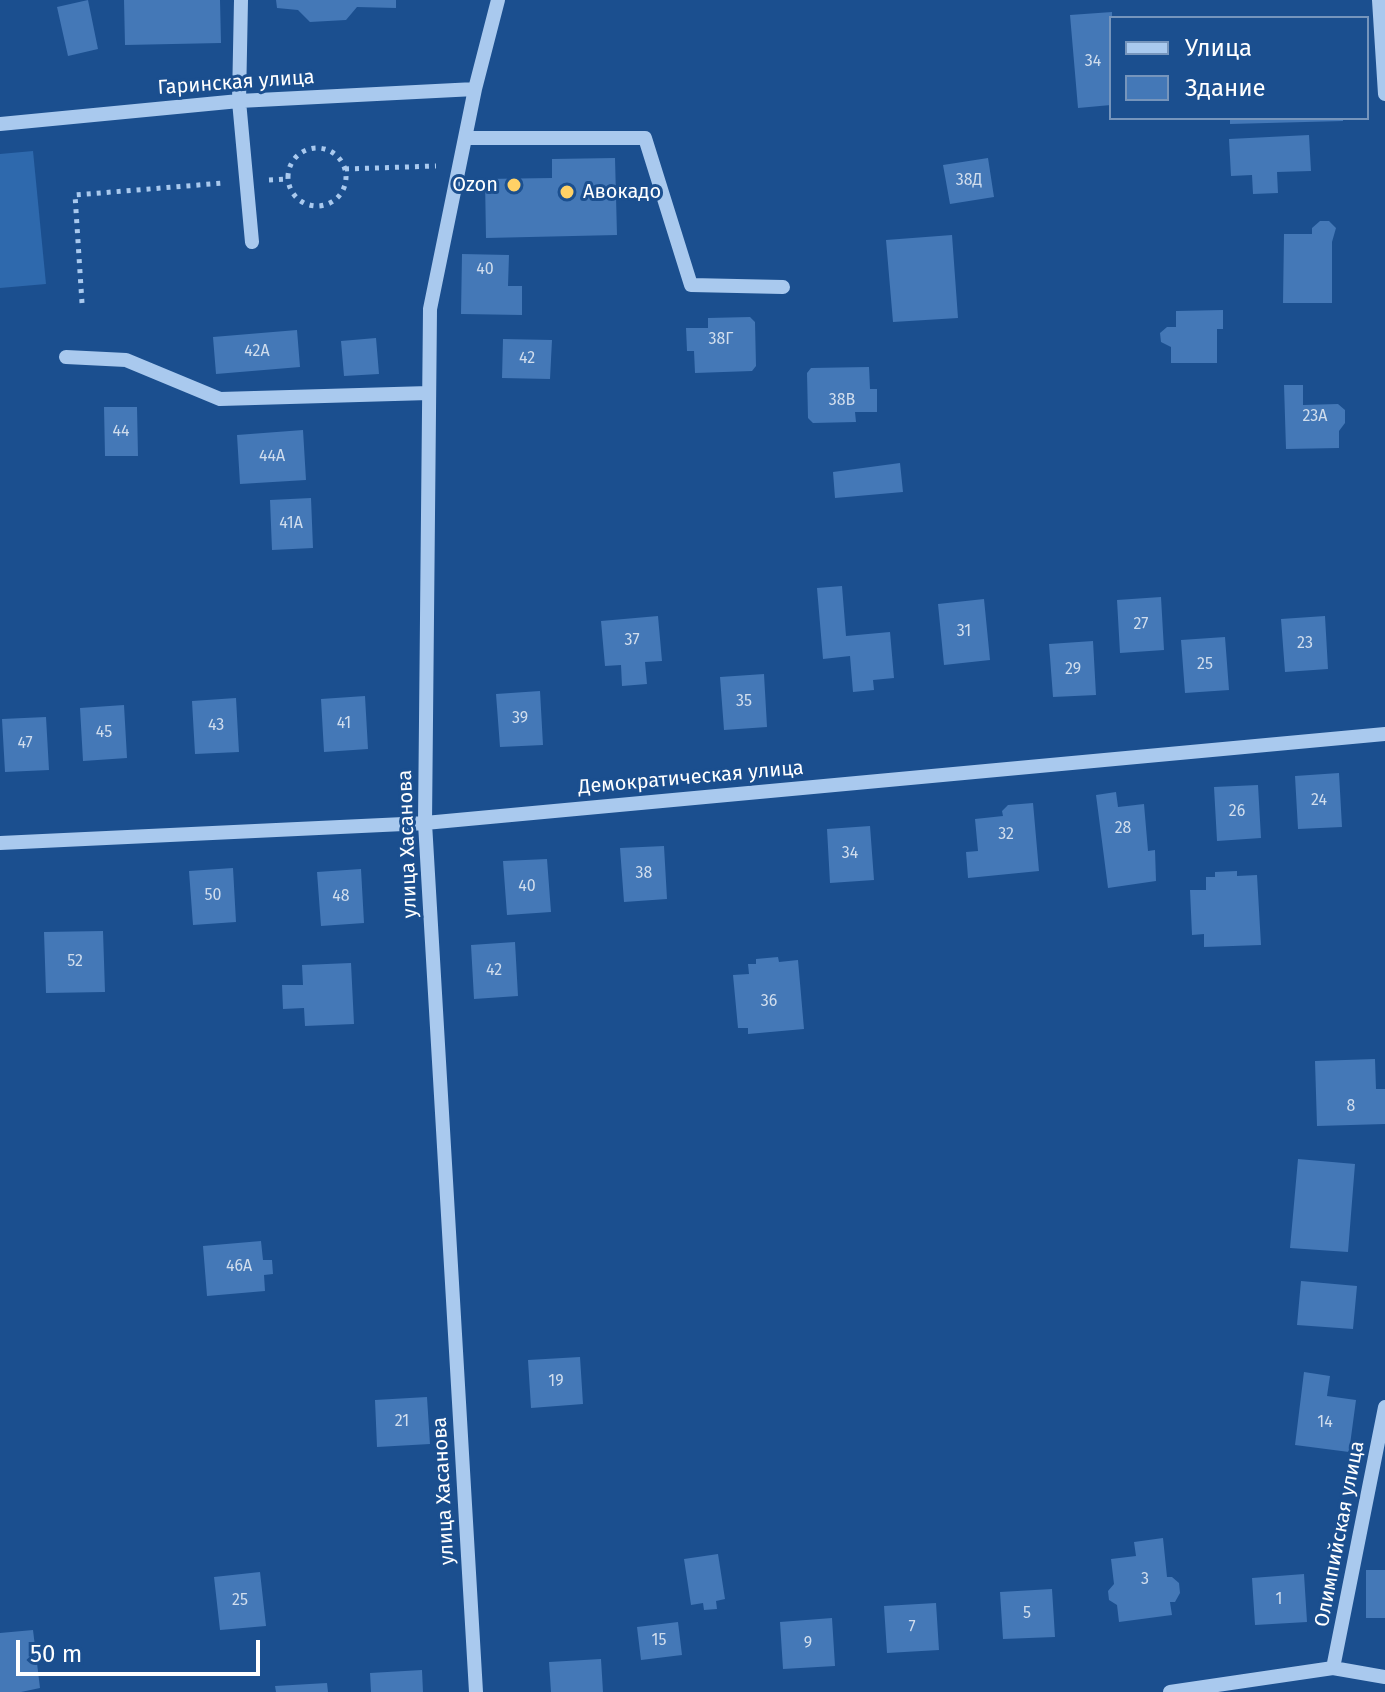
<!DOCTYPE html>
<meta charset="utf-8">
<style>
body{margin:0}
#map{position:relative;width:1385px;height:1692px;overflow:hidden;background:#1b4f8f;font-family:"Fira Sans",sans-serif}
canvas{display:block}
.legend{position:absolute;left:1109px;top:16px;width:260px;height:104px;box-sizing:border-box;background:#1b4f8f;border:2px solid #7695bc;margin:0;padding:10px 14px;list-style:none;font-size:24px;color:#fff}
.legend li{display:flex;align-items:center;gap:16px;height:40px}
.legend b{width:40px;border:2px solid #7695bc}
.scale{position:absolute;left:16px;top:1640px;width:244px;height:36px;box-sizing:border-box;border:4px solid #fff;border-top:0;padding-left:10px;font-size:24px;line-height:28px;white-space:nowrap;color:#fff;-webkit-text-stroke:6px #1b4f8f;paint-order:stroke}
</style>
<div id="map">
<canvas width="1385" height="1692"></canvas>
<ul class="legend">
<li><b style="height:10px;background:#a9c9ee"></b>Улица</li>
<li><b style="height:22px;background:#4478b7"></b>Здание</li>
</ul>
<div class="scale">50 m</div>
</div>
<script>
const context = document.querySelector('canvas').getContext('2d');
context.lineJoin = 'round';
function fill(path, color) {
  context.fillStyle = color;
  context.fill(path, 'evenodd');
}
function stroke(path, color, width, dash) {
  context.strokeStyle = color;
  context.lineWidth = width;
  context.lineCap = dash ? 'butt' : 'round';
  context.setLineDash(dash || []);
  context.stroke(path);
}
function drawText(font, color, halo, rows, align = 'center') {
  context.font = font + ' "Fira Sans",sans-serif';
  context.lineWidth = 6;
  context.setLineDash([]);
  context.textBaseline = 'middle';
  context.strokeStyle = halo;
  context.fillStyle = color;
  for (const [text, x, y, turn = 0] of rows) {
    context.save();
    context.translate(x, y);
    context.rotate((+turn || 0) * Math.PI / 180);
    context.textAlign = isNaN(turn) ? turn : align;
    if (halo) context.strokeText(text, 0, 0);
    context.fillText(text, 0, 0);
    context.restore();
  }
}
fill(new Path2D(`
 M33 151 46 284 0 288V154Z`), '#2e69ad');
fill(new Path2D(`
 M88 0 98 49 68 56 57 7Z
 M124 0H220L221 43 125 45Z
 M276 0H396V8L357 7 346 20 310 22 298 10 277 8Z
 M1112 12 1111 105 1078 108 1070 15Z
 M1230 118H1343V121L1230 124Z
 M1309 135 1311 171 1277 172 1278 193 1253 194 1252 175 1231 176 1229 139Z
 M615 158 617 235 486 238 485 179 552 178V159Z
 M988 158 994 197 950 204 943 165Z
 M1320 221H1329L1336 228 1332 242V303H1283L1284 234H1312V228Z
 M952 235 958 318 893 322 886 240Z
 M462 254 509 255 508 286H522V315L461 314Z
 M1223 310V329H1217V363H1171V347L1161 342 1160 333 1167 327H1176V311Z
 M750 317 755 322 756 366 752 371 695 373 694 351H687L686 328H708V318Z
 M297 330 300 367 216 374 213 337Z
 M376 338 379 374 344 376 341 341Z
 M503 339 552 340 550 379 502 378Z
 M869 367 870 389H877V412H855L856 422 813 423 808 418 807 373 811 368Z
 M1284 385H1303V405L1338 404 1345 410V423L1339 431V448L1286 449Z
 M104 407H137L138 456H105Z
 M303 430 306 480 240 484 237 435Z
 M900 463 903 492 835 498 833 472Z
 M311 498 313 548 272 550 270 500Z
 M842 586 846 636 890 632 894 678 873 680 874 690 853 692 850 656 823 659 817 588Z
 M1161 597 1164 650 1120 653 1117 600Z
 M984 599 990 660 944 665 938 604Z
 M658 616 662 661 645 662 647 684 622 686 621 665 605 666 601 621Z
 M1325 616 1328 669 1285 672 1281 619Z
 M1225 637 1229 690 1185 693 1181 640Z
 M1093 641 1096 695 1053 697 1049 644Z
 M764 674 767 727 724 730 720 677Z
 M540 691 543 745 500 747 496 694Z
 M365 696 368 749 324 752 321 699Z
 M236 698 239 752 195 754 192 701Z
 M124 705 127 758 83 761 80 708Z
 M46 717 49 770 5 772 2 719Z
 M1339 773 1342 827 1298 829 1295 776Z
 M1258 785 1261 838 1217 841 1214 787Z
 M1116 792 1118 807 1144 804 1148 851 1155 850 1156 881 1108 888 1096 795Z
 M1033 803 1039 871 968 878 966 852 978 851 975 819 1003 816 1002 811 1008 805Z
 M870 826 874 880 830 883 827 829Z
 M664 846 667 899 624 902 620 848Z
 M547 859 551 912 507 915 503 861Z
 M233 868 236 922 193 925 189 871Z
 M361 869 364 923 321 926 317 872Z
 M1237 871V876L1257 875 1261 945 1204 947V934L1192 935 1190 890H1206V877H1215V872Z
 M103 931 105 992 46 993 44 932Z
 M515 942 518 996 474 999 471 945Z
 M778 957 779 962 798 960 804 1029 748 1034V1028H738L733 975 749 974 748 964H756V959Z
 M351 963 354 1024 305 1026 304 1008 283 1009 282 985H303L302 965Z
 M1375 1059 1376 1089H1385V1124L1317 1126 1315 1061Z
 M1298 1159 1355 1164 1348 1252 1290 1248Z
 M261 1241 263 1260H272L273 1274 264 1275 265 1291 207 1296 203 1246Z
 M1301 1281 1357 1286 1353 1329 1297 1325Z
 M580 1357 583 1404 531 1408 528 1360Z
 M1304 1372 1330 1376 1327 1396 1356 1400 1349 1452 1295 1445Z
 M427 1397 430 1444 377 1447 375 1400Z
 M1163 1538 1167 1577H1172L1179 1583 1180 1593 1175 1602H1170L1172 1615 1119 1622 1117 1605 1109 1600 1108 1591 1114 1584 1111 1559 1136 1556 1134 1542Z
 M718 1554 725 1599 716 1601 717 1609 704 1610 703 1603 691 1605 684 1559Z
 M1366 1570H1385V1618H1366Z
 M260 1572 266 1626 220 1630 214 1577Z
 M1304 1574 1307 1622 1255 1625 1252 1578Z
 M1052 1589 1055 1637 1003 1639 1000 1592Z
 M936 1603 939 1650 887 1653 884 1606Z
 M832 1618 835 1666 783 1669 780 1622Z
 M678 1622 682 1655 641 1660 637 1627Z
 M33 1630 40 1688 21 1692H0V1633Z
 M601 1659 603 1692H551L549 1662Z
 M422 1670 423 1692H371L370 1673Z
 M327 1683 328 1692H276L275 1686Z`), '#4478b7');
stroke(new Path2D(`
 M288 177a29 29 0 1 1 58 0a29 29 0 1 1-58 0Z
 M345 169 436 166
 M269 180 288 179
 M82 303 75 195 223 183`), '#a9c9ee', 5, [4, 6]);
stroke(new Path2D(`
 M241 0 239 101 252 242
 M1379 0 1385 94
 M0 124 239 101 475 89
 M465 138H645L691 285 783 287
 M66 357 126 360 220 399 429 393
 M0 843 425 823 1385 734
 M1333 1668 1385 1407
 M476 1692 425 823 430 309 475 89 498 0
 M1170 1692 1333 1668 1385 1677`), '#a9c9ee', 14);
for (const [x, y, r, color] of [
 [514,185,8,"#ffd166"],
 [567,192,8,"#ffd166"]
]) {
  const dot = new Path2D();
  dot.arc(x, y, r, 0, 2 * Math.PI);
  context.fillStyle = color;
  context.fill(dot);
  stroke(dot, '#1b4f8f', 3);
}
drawText('16px', '#d0dded', null, [
 ["34",1093,62],
 ["38Д",969,181],
 ["40",485,270],
 ["38Г",721,340],
 ["42А",257,352],
 ["42",527,359],
 ["38В",842,401],
 ["23А",1315,417],
 ["44",121,432],
 ["44А",272,457],
 ["41А",291,524],
 ["27",1141,625],
 ["31",964,632],
 ["37",632,641],
 ["23",1305,644],
 ["25",1205,665],
 ["29",1073,670],
 ["35",744,702],
 ["39",520,719],
 ["41",344,724],
 ["43",216,726],
 ["45",104,733],
 ["47",25,744],
 ["24",1319,801],
 ["26",1237,812],
 ["28",1123,829],
 ["32",1006,835],
 ["34",850,854],
 ["38",644,874],
 ["40",527,887],
 ["50",213,896],
 ["48",341,897],
 ["52",75,962],
 ["42",494,971],
 ["36",769,1002],
 ["8",1351,1107],
 ["46А",239,1267],
 ["19",556,1382],
 ["21",402,1422],
 ["14",1325,1423],
 ["3",1145,1580],
 ["1",1279,1600],
 ["25",240,1601],
 ["5",1027,1614],
 ["7",912,1628],
 ["15",659,1641],
 ["9",808,1644]
]);
drawText('20px', '#fff', '#1b4f8f', [
 ["Гаринская улица",236,83,-4],
 ["Демократическая улица",691,778,-5],
 ["улица Хасанова",408,844,-92],
 ["улица Хасанова",444,1491,-93],
 ["Олимпийская улица",1340,1534,-79]
]);
drawText('20px', '#fff', '#1b4f8f', [
 ["Ozon",498,185],
 ["Авокадо",583,192,"left"]
], 'right');
</script>
